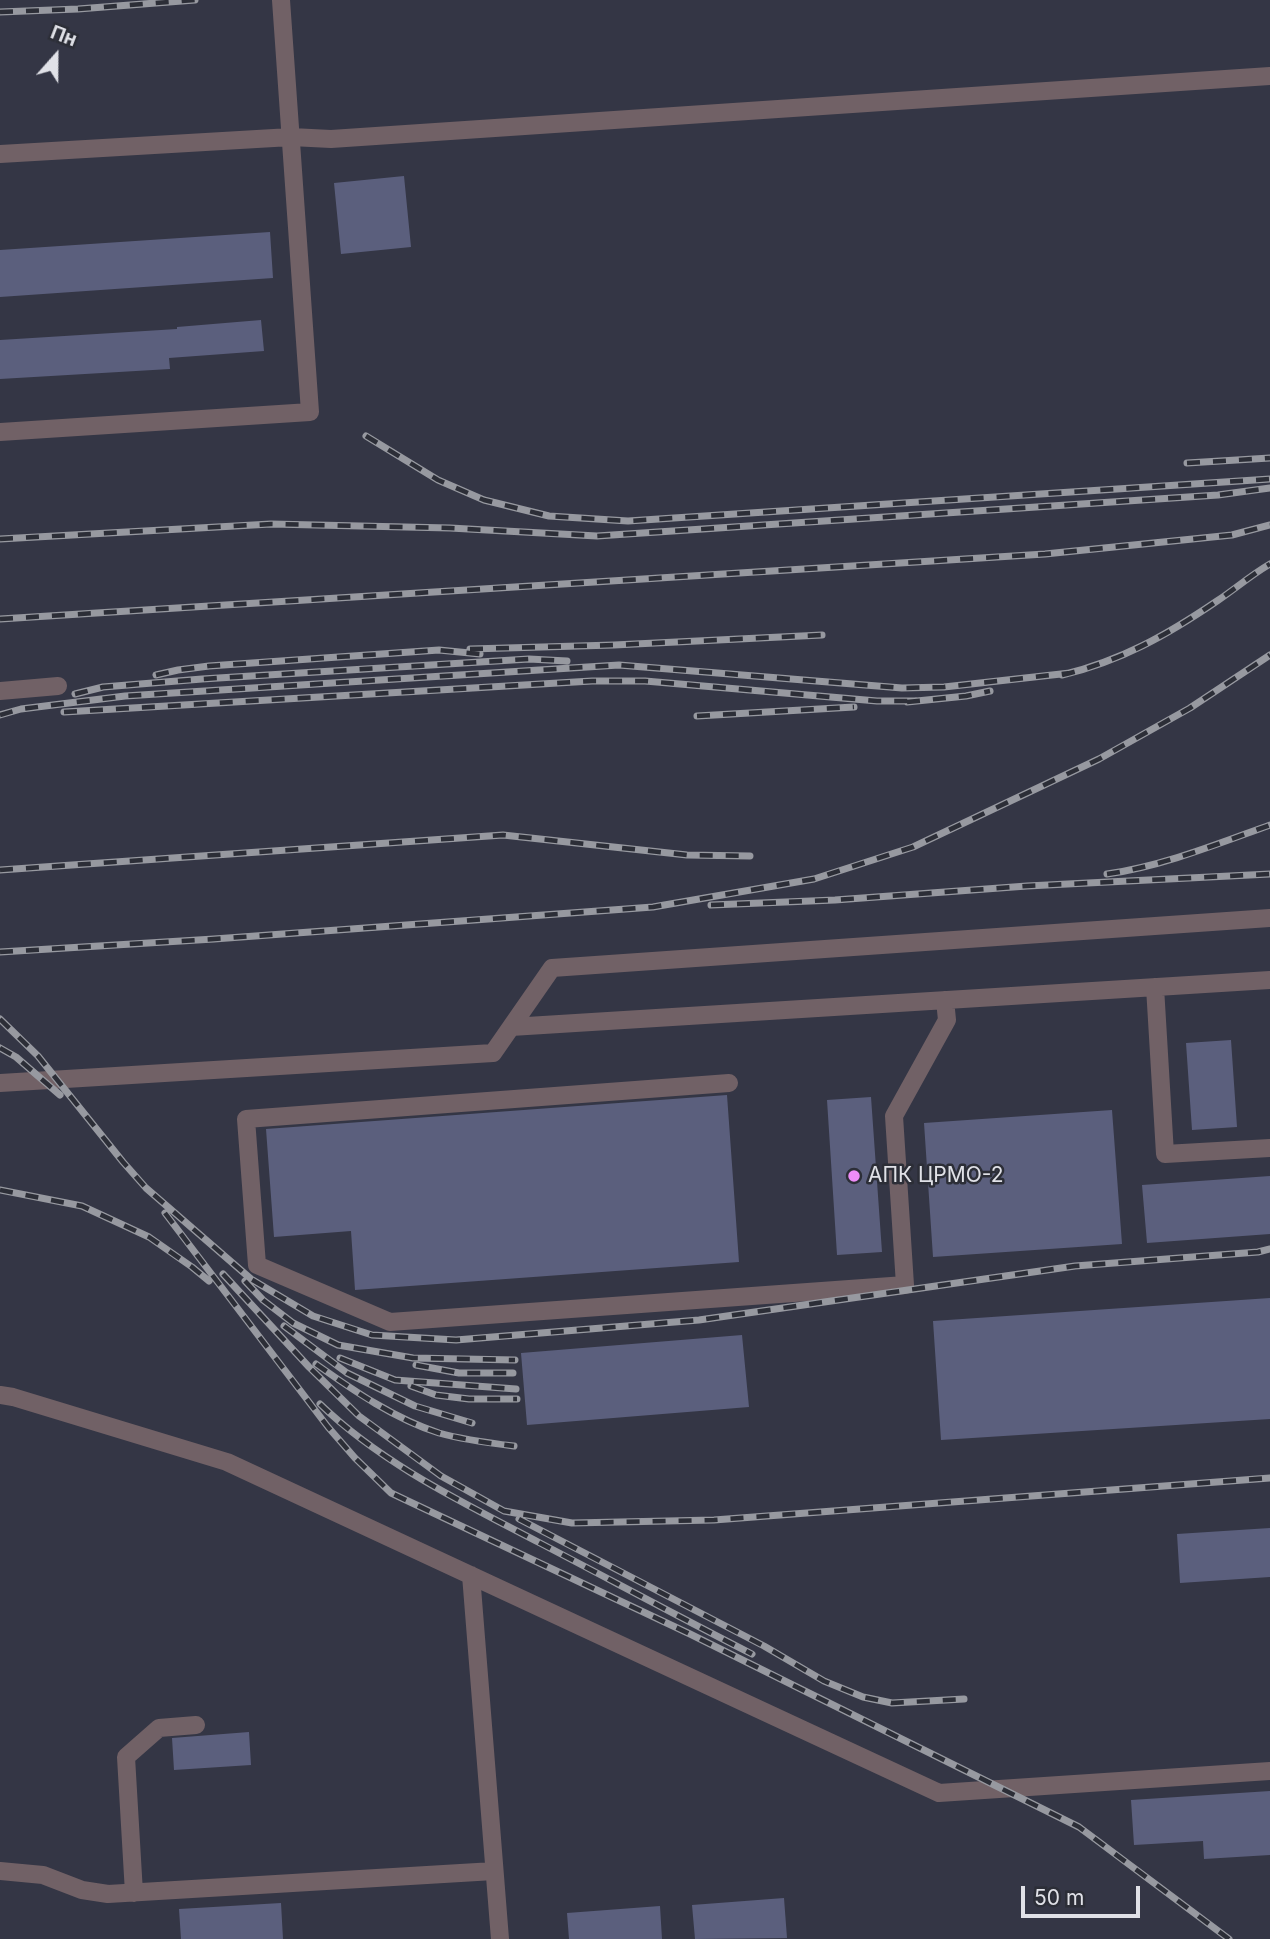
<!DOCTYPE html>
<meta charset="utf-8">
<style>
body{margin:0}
#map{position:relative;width:1270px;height:1939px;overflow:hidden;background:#2c2e37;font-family:Inter,sans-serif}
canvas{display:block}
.north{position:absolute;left:21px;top:21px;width:70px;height:70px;-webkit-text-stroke:5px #2c2e37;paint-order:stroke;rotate:21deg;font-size:19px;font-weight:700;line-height:28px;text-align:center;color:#e0e1e7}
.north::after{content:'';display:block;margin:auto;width:24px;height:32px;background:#e0e1e7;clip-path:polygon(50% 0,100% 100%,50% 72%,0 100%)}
.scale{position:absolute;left:1021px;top:1886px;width:119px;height:32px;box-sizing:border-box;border:4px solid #e0e1e7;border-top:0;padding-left:9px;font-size:21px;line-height:24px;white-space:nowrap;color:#e0e1e7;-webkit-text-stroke:5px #2c2e37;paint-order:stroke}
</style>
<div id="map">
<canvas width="1270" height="1939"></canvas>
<div class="north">Пн</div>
<div class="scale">50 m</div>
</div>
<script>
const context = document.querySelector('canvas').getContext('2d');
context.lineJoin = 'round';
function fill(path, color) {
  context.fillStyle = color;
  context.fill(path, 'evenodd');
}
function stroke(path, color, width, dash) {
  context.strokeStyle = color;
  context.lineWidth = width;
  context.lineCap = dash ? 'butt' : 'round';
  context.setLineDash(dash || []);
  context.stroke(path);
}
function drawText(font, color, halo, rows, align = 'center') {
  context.font = font + ' Inter,sans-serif';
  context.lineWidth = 5;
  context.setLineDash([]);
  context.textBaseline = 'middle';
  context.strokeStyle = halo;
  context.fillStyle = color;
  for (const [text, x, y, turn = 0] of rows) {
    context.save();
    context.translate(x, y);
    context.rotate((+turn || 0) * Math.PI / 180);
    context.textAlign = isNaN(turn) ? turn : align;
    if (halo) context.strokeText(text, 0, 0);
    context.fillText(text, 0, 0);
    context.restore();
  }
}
fill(new Path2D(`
 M0 0H1270V1939H0Z`), '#343645');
fill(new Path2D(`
 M404 176 411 247 341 254 334 183Z
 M270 232 273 278 0 297V250Z
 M261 320 264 351 169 358 170 369 0 379V340L177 329V327Z
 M1231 1040 1237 1127 1192 1130 1186 1043Z
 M727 1095 739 1262 355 1290 351 1231 274 1237 266 1129Z
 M871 1097 882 1252 837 1255 827 1100Z
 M1112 1110 1122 1244 933 1257 924 1123Z
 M1270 1176V1234L1147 1243 1142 1185Z
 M1270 1298V1419L941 1440 933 1321Z
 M742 1335 749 1407 527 1425 521 1353Z
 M1270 1528V1577L1180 1583 1177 1534Z
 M249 1732 251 1765 174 1770 172 1738Z
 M1270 1791V1855L1204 1859 1203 1841 1134 1845 1131 1800Z
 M784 1898 787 1938 695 1939 692 1905Z
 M281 1903 283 1939H181L179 1909Z
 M660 1906 662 1939H569L567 1913Z`), '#5b5f7d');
stroke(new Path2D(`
 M0 154 291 137 331 139 1270 76
 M0 432 310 412 281 0
 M0 691 58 686
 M1155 987 1165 1154 1270 1148
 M511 1027 1270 980
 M0 1083 493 1053 552 968 1270 918
 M729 1083 246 1119 257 1265 390 1322 905 1285 894 1116 947 1020 945 1000
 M0 1395 13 1397 227 1462 939 1793 1270 1771
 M471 1575 500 1939
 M0 1871 43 1875 82 1890 108 1894 494 1871
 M134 1893 126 1757 159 1728 196 1725`), '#716166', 18);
const rail = new Path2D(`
 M0 12 78 9 195 0
 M366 436 438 480 484 500 549 516 628 521 1270 479
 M1187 463 1270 458
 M0 539 271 524 450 528 597 536 1218 495 1270 488
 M0 619 1045 554 1232 535 1270 525
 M470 649 614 645 822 635
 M156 675 178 670 209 666 439 650 480 654
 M1062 675C1121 661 1167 635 1217 601 1235 589 1251 575 1270 564
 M75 694 103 687 202 679 529 659 567 661
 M907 702 966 696 990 691
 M64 712 592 681H645L877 701H916
 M0 715 21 709 125 696 619 665 902 688 944 687 1070 673
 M697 716 854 707
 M0 870 503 835 687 855 750 856
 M1107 874C1163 866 1217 844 1270 825
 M711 905 835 900 1027 886 1270 874
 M0 952 214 939 653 907 814 879 913 847 1099 759 1190 708 1270 655
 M0 1019 38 1056 123 1162 146 1188 251 1279 313 1316 372 1335 456 1340 699 1320 1075 1266 1258 1252 1270 1249
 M0 1048 16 1057 60 1095
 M0 1190 82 1206 149 1237 192 1267 209 1281
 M165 1213 328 1427 355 1458 391 1493 690 1634 1079 1827 1229 1939
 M223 1274 309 1367 359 1416 441 1476 504 1511 572 1523 714 1520 1270 1478
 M245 1281 263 1300 293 1323 338 1345 413 1358 515 1360
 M284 1326 347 1373 415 1406 472 1423
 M340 1358 395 1380 516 1389
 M316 1364C354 1391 395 1419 439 1433 464 1440 489 1443 514 1446
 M416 1365 459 1373H513
 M411 1386 436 1395 469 1399H517
 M320 1404C382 1464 464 1503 540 1543 611 1580 681 1618 752 1654
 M519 1519 764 1646 824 1681 863 1697 892 1703 964 1699`);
stroke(rail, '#9799a0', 7);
stroke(rail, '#2c2e37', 4.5, [13]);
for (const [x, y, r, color] of [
 [854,1176,7,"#ee8cf8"]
]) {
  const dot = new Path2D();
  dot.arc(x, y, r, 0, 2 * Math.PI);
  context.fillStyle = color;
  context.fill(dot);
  stroke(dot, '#2c2e37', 2.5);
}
drawText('21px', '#e0e1e7', '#2c2e37', [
 ["АПК ЦРМО-2",868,1176]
], 'left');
</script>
